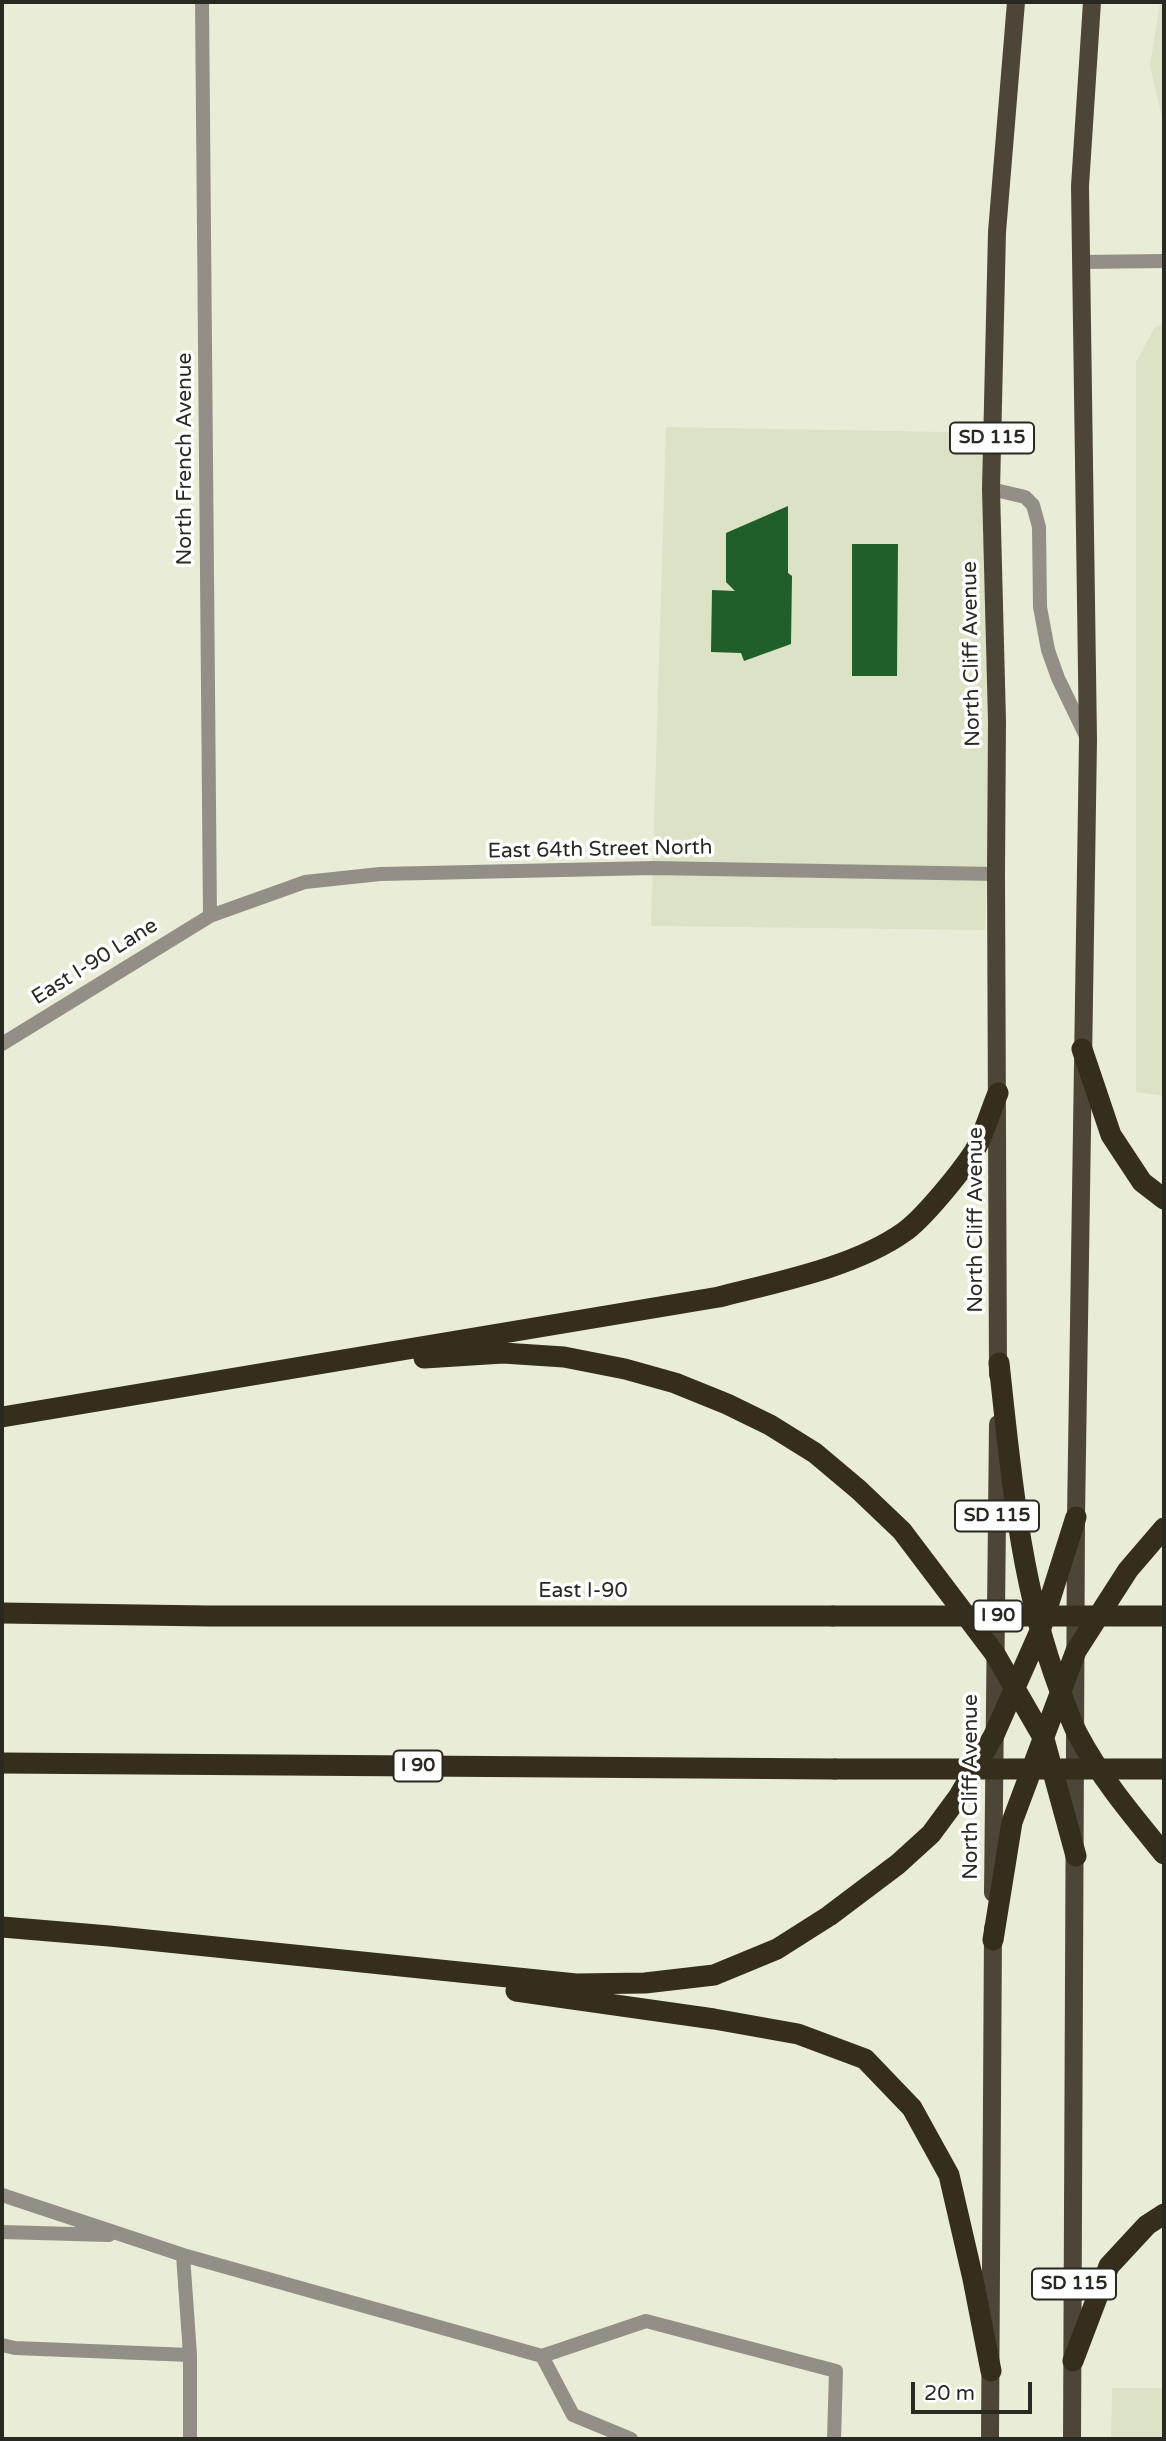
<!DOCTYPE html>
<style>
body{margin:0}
#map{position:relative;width:1166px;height:2441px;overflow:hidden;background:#e9edd7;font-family:"Varela Round",sans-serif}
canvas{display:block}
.frame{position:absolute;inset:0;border:4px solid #282a22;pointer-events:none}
.scale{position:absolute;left:911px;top:2382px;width:121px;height:32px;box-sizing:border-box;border:4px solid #282a22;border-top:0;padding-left:9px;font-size:21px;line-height:24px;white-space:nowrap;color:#282a22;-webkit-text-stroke:5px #fff;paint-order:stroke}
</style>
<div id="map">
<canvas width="1166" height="2441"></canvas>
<div class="frame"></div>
<div class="scale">20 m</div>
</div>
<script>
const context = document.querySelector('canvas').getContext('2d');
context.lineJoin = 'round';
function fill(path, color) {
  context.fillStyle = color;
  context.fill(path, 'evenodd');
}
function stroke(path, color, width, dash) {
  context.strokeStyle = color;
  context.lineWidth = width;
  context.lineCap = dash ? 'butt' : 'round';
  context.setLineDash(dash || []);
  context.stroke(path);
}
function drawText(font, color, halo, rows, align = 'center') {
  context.font = font + ' "Varela Round",sans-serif';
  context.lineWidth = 7;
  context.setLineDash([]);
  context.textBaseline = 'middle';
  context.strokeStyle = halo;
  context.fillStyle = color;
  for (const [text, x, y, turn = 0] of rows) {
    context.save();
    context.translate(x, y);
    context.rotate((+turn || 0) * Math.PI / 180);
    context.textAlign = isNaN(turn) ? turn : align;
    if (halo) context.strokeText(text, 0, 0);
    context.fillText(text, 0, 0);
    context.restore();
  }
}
fill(new Path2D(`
 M1160 2H1164V126L1150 66Z
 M1164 323V1096L1136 1092V362L1154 328Z
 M666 427 1002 433 985 930 651 926Z
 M1112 2388H1164V2439H1111Z`), '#dce2c5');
fill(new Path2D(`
 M788 506V573L792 576 791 644 744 661 741 653 711 652 712 590 735 591 726 582V533Z
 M852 544H898L897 676H852Z`), '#205f29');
stroke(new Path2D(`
 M991 489 1025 497 1033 505 1039 527 1040 607 1048 650 1058 678 1086 736
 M2 2195 183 2255
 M2 2232 109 2235
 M2 2345 15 2348 190 2355
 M542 2356 573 2415 631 2439
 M190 2439V2355L183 2255 542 2356 646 2321 836 2371 834 2439`), '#938f87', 14);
stroke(new Path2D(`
 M202 2 210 916
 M1082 262 1164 261
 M2 1044 210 916 305 882 380 874 653 868 996 874`), '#938f87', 14);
stroke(new Path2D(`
 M998 1375 996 874 997 721 991 489 997 232 1016 2
 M993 1893 998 1424
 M990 2439 993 1928
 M1072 2439 1076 1517 1088 740 1080 186 1092 2`), '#4d4638', 18);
stroke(new Path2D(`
 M1082 1049 1111 1135 1142 1182 1164 1199
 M424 1358 503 1353 564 1357 625 1369 675 1383 727 1404 770 1425 815 1453 859 1490 902 1531 995 1654 1044 1739 1076 1856
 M999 1363C1011 1473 1020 1584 1059 1688 1065 1703 1070 1719 1077 1733 1100 1777 1132 1815 1164 1854
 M2 1417 719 1297C777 1282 855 1267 904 1232 923 1219 961 1172 974 1152 984 1134 990 1112 998 1093
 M2 1613 209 1616H833
 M2 1763 835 1769
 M2 1927 109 1936 576 1984 645 1983 714 1975 777 1949 829 1916 898 1864 931 1834 959 1796 994 1735 1040 1631 1076 1517
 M993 1940 1012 1822 1076 1651 1128 1570 1164 1528
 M516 1991 714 2019 798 2034 865 2059 912 2108 949 2175 973 2279 991 2371
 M1073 2361 1109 2266 1147 2225 1164 2214`), '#352e1d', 21);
stroke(new Path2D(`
 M833 1616H1164
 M835 1769H1164`), '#352e1d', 21);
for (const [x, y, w] of [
 [992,438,84],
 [997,1516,84],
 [998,1616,49],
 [418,1766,49],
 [1074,2284,84]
]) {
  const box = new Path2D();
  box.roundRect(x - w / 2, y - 15.5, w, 31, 5);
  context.fillStyle = '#fff';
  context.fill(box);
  stroke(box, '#282a22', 2);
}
drawText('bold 19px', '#282a22', null, [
 ["SD 115",992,438],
 ["SD 115",997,1516],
 ["I 90",998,1616],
 ["I 90",418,1766],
 ["SD 115",1074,2284]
]);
drawText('21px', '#282a22', '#fff', [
 ["North French Avenue",185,459,-90],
 ["North Cliff Avenue",972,654,-91],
 ["East 64th Street North",600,850,-1],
 ["East I-90 Lane",95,962,-32],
 ["North Cliff Avenue",976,1220,-90],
 ["East I-90",583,1591],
 ["North Cliff Avenue",971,1787,-90]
]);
</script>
